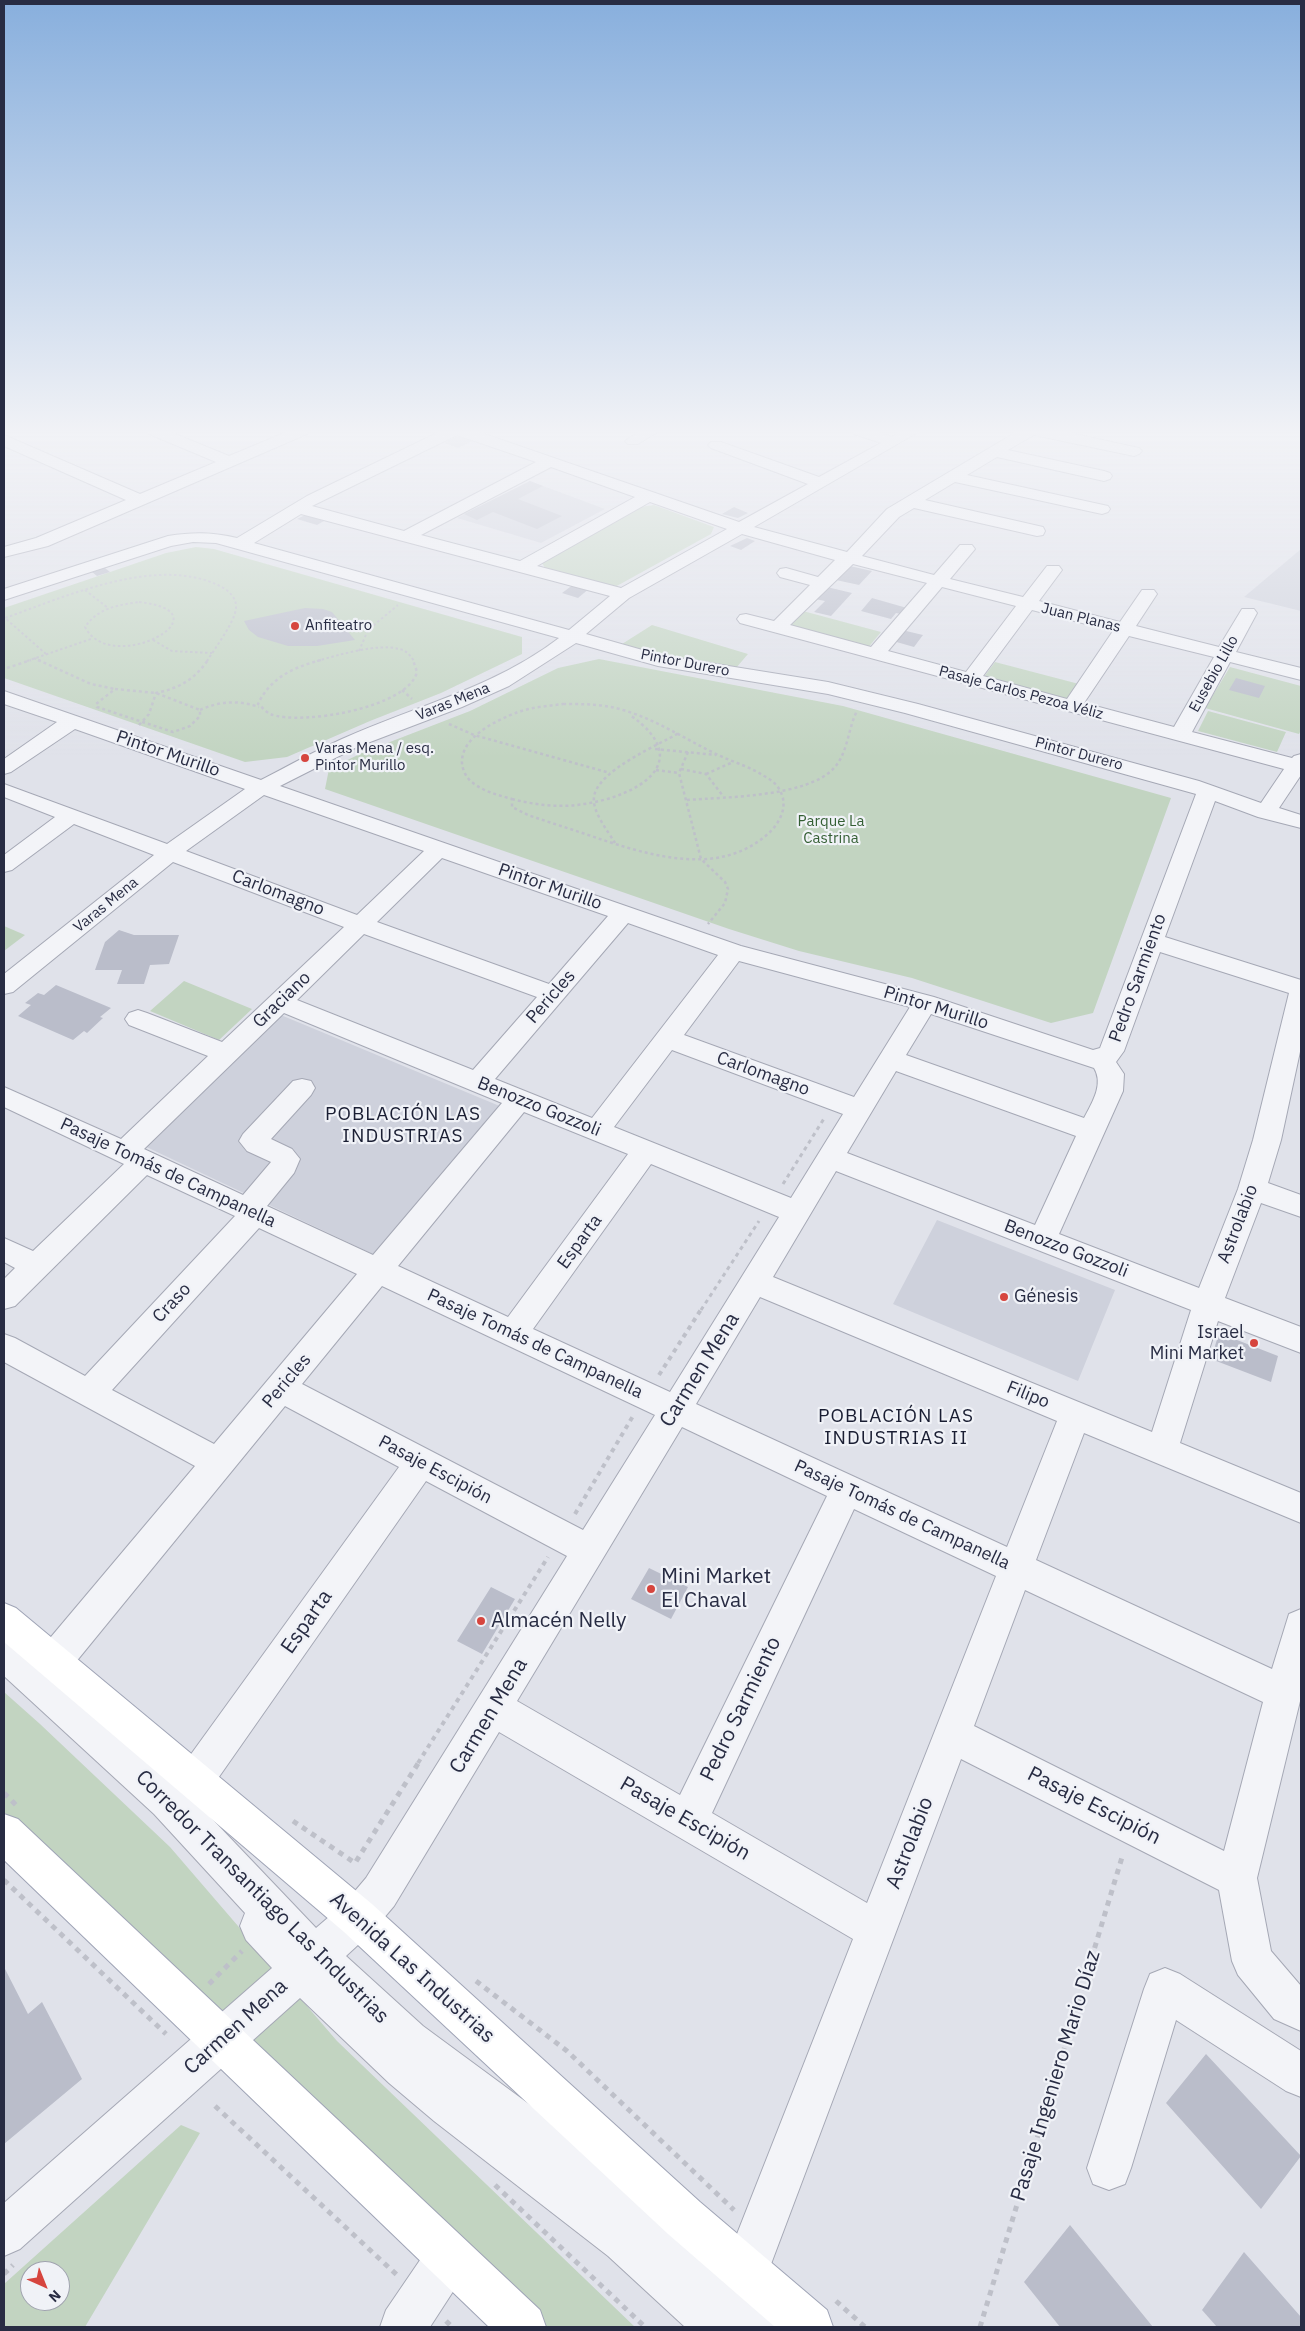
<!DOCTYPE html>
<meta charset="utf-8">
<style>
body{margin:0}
#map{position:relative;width:1305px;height:2331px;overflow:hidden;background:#e0e2ea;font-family:"IBM Plex Sans",sans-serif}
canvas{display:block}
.frame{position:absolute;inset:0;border:5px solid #282c43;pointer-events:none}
.north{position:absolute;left:20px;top:2261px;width:50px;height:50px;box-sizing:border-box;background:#f0f2f7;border:1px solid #a0a3af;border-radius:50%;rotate:136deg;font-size:14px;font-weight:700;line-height:20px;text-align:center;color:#282c43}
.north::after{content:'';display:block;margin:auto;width:18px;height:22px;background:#d6453e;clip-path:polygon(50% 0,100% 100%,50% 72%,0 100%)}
</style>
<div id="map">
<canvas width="1305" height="2331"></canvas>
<div class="frame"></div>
<div class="north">N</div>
</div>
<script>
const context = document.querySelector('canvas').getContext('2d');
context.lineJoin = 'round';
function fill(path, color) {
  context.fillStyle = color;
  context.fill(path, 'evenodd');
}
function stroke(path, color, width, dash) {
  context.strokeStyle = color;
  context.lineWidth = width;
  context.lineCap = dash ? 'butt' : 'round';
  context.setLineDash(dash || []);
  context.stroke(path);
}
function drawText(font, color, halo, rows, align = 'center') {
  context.font = font + ' "IBM Plex Sans",sans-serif';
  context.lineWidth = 4.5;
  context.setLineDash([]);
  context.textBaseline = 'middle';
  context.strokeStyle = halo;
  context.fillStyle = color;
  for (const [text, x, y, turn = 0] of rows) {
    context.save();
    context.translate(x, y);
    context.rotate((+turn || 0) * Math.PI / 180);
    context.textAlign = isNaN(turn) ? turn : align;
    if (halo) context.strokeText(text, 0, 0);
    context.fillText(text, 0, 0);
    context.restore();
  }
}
fill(new Path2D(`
 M530 481 605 509 541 543 457 518Z
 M1301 549V611L1244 597Z
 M276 1013 502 1107 375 1255 138 1143Z
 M937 1220 1115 1290 1078 1381 893 1304Z`), '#ced1dc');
fill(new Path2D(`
 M654 505 714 527 711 534 615 587 545 568 542 563 640 507Z
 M196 547 214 549 522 637V654L441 693 370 721 287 757 245 762 4 678V608L166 553Z
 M803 611 881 632 867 649 788 627Z
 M652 625 748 654 736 668 667 657 622 644Z
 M599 659 843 706 1171 798 1093 1013 1051 1023 912 978 799 951 729 929 325 789 329 769 364 752 470 711 558 668Z
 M995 662 1079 684 1068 701 983 678Z
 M1230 667 1301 686V730L1299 734 1205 708Z
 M1208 711 1286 732 1277 752 1198 731Z
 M4 926 25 935 4 951Z
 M184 981 252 1009 219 1040 150 1011Z
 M4 1692 40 1724 170 1847 337 2041 635 2327H546L4 1812Z
 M181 2125 200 2133 85 2327H4V2284ZM30 2271H60V2301H30Z`), '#c2d4c1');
fill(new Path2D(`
 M455 437H462L473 441 458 448 444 443Z
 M530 481 543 486 518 499 562 516 537 529 493 512 477 520 464 514Z
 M734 507 748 513 738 518 722 514Z
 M305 515 324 521 317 525 297 519Z
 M747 538 755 541 741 550 730 546Z
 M850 566 872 571 859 585 836 580Z
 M105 568 110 572 97 576 92 572Z
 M574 584 590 588 578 598 562 593Z
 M827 587 852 593 831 616 814 612 825 601 815 599Z
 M872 598 907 608 901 614 896 613 891 619 861 611Z
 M305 608 323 609 332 612 355 640 317 646H288L258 637 249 630 244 621Z
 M902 630 923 635 914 647 893 641Z
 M1236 678 1265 686 1259 698 1229 690Z
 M119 930 134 935H179L169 964 150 965 144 984H117L122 970H95L105 942Z
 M56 985 111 1008 100 1017 103 1018 87 1033 84 1031 73 1040 18 1016 31 1005 25 1003 38 993 44 995Z
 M1219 1333 1278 1356 1271 1382 1211 1359Z
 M649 1568 688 1587 671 1619 631 1599Z
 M491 1587 515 1599 482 1654 457 1641Z
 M4 1967 28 2014 42 2002 82 2079 4 2144Z
 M1206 2054 1301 2156 1261 2209 1166 2103Z
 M1070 2225 1153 2327H1060L1024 2282Z
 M1244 2252 1301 2317V2327H1217L1202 2310Z`), '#babdca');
const minor = new Path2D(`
 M147 431H168L229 456 289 431H309L307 434 48 546 4 557V547L36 538 126 500 4 446V435L140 494 216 462 149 434Z
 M441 431H476L739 522 808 484 711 448 708 445 711 442H721L819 477 881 443 854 434 852 431H875L892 437 901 431H920L754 527 847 552 887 509 1018 431H1061L1139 448 1142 451 1139 454 1134 456 1034 435 1008 450 1104 471 1110 473 1112 476 1110 479 1104 481 997 457 967 475 1108 506 1110 509 1108 512 1102 514 955 482 925 500 1043 527 1045 531 1043 535 1037 536 914 508 899 517 862 556 934 575 960 545H972L975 549 950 579 1023 597 1047 566H1059L1062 570 1039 601 1120 622 1142 590H1154L1157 594 1136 626 1219 647 1242 609H1254L1257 613 1236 652 1301 668V680L1230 662 1192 732 1292 758 1294 756 1301 754V775L1279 808 1301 815V828L1258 817 1215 801 1165 937 1301 980V1047L1281 1140 1268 1183 1301 1195V1217L1261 1203 1225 1298 1301 1327V1353L1218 1321 1180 1443 1301 1493V1523L1084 1433 1036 1560 1272 1669 1289 1614 1301 1609V1697L1257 1878 1271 1951 1301 1986V2031L1274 2019 1238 1975 1232 1961 1219 1890 961 1759 768 2272 761 2288 752 2292 773 2310 779 2327H685L608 2256 434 2121 389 2083 300 1998 20 2249 4 2256V2203L272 1968 246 1940 240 1926 245 1913 154 1814 4 1676V1635L17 1640 37 1658 40 1650 195 1466 4 1362V1334L15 1338 85 1376 235 1216 147 1175 15 1306 4 1309V1279L15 1268 4 1262V1238L33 1251 124 1164 4 1107V1087L121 1139 208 1056 129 1025 125 1019 129 1013 138 1010 147 1013 222 1042 344 927 173 862 13 992 4 994V974L154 855 74 824 12 870 4 872V855L55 817 4 797V784L167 844 245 789 75 729 11 772 4 774V759L57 722 4 704V691L261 780C288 766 315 751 342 739 415 706 494 688 559 638L216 543 193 542 171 546 4 600V589L168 536C193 532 213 532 237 538L307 496ZM457 435 536 462 404 531 312 506ZM551 467 635 497 520 561 421 535ZM650 502 727 529 621 588 537 566ZM301 514 610 596 569 630 254 543ZM742 534 835 560 818 577 786 568 780 569 777 573 780 577 810 585 774 621 746 614 740 615 737 619 740 623 1284 769 1261 803 1199 781 918 704 828 682 660 655 586 634 629 598ZM853 564 927 583 871 647 790 625ZM942 587 1016 606 966 672 888 651ZM1032 610 1113 631 1067 699 983 676ZM1129 636 1214 657 1174 727 1084 703ZM576 643 658 666 828 694 905 713 1196 794 1100 1048 1093 1050 934 997 741 946 280 786 357 747 462 707 509 686ZM264 795 424 851 357 915 186 851ZM442 858 608 916 549 984 377 922ZM628 923 718 955 592 1118 495 1079ZM364 934 537 997 473 1070 297 1000ZM1160 952 1289 993 1253 1140 1238 1189 1199 1288 1059 1234 1123 1091 1124 1074 1116 1062 1124 1051ZM739 961 910 1007 854 1097 684 1035ZM284 1013 502 1103 373 1255 267 1206 294 1173 300 1159 292 1149 271 1139 311 1095 315 1088 311 1081 302 1079 293 1081 243 1134 239 1141 247 1151 271 1162 243 1195 144 1149ZM931 1014 1094 1068C1104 1084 1092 1103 1084 1118L906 1055ZM672 1050 843 1114 791 1198 614 1127ZM896 1071 1076 1136 1035 1225 847 1153ZM524 1112 628 1154 508 1317 398 1266ZM651 1164 779 1217 670 1392 533 1329ZM836 1171 1191 1310 1152 1432 773 1277ZM259 1228 357 1274 214 1444 112 1390ZM382 1286 655 1415 583 1530 302 1384ZM760 1297 1057 1421 1007 1547 696 1404ZM285 1406 399 1467 181 1768 175 1781 59 1677 66 1674ZM682 1427 827 1496 680 1795 517 1701ZM426 1481 567 1556 366 1878 344 1904 316 1928 194 1800 207 1794ZM854 1509 996 1576 867 1903 712 1813ZM1025 1590 1263 1702 1224 1851 974 1726ZM499 1732 853 1939 724 2267 655 2205 560 2127 423 2026 346 1956 372 1932 394 1906Z
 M640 431H659L638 444H628L625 441Z
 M1165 1968 1180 1974 1301 2051V2097L1286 2091 1176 2020 1131 2168 1125 2184 1109 2190 1093 2184 1087 2168 1144 1989 1150 1974Z
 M449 2234 465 2241 472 2257 465 2273 430 2327H380L386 2310 433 2241Z`);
const major = new Path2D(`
 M4 1603 16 1608 372 1904 700 2202 827 2310 833 2327H775L668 2234 344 1932 4 1642Z
 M4 1814 18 1819 540 2310 546 2327H489L4 1860Z`);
stroke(minor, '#a5a8b5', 2);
stroke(major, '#9fa4b6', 2);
stroke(new Path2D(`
 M85 590 108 608
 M139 602C232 612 111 678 85 627 98 608 118 605 139 602Z
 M153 640 172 651 212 653
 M359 651 368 630 398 605
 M46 654 5 618C67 596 155 556 218 585 227 589 237 597 236 608 235 622 215 648 207 661
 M34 658 41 661
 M27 661 91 639
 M317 661C338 655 378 643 399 649 406 650 410 655 414 661`), '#bec0c9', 2, [2.5, 2.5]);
stroke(new Path2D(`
 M38 660 91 684 115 689
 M321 660C294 667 270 678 258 704 262 707 266 712 270 714 300 726 408 708 417 672L413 660
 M7 668 31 660
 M115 689 156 693 200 710V716L190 726 173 732 97 707 96 704Z
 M402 690 412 699
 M563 704C584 704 604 704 623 710 657 720 685 739 716 754 732 762 749 766 764 776 772 780 779 786 782 795 787 809 779 823 770 832 721 878 651 856 597 838 574 830 551 823 528 815L512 807V799C498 795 485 792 473 783 467 779 463 771 462 764 460 737 497 720 518 712 533 707 548 706 563 704Z
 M200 710C219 701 239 700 259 707
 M449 724 474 735 610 773
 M139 725 149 714 156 693C179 688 194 680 208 660
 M655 749 716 755
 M688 752 679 773 701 859 725 882 728 889 725 903 708 924
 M681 769 706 774 723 796
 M656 770 679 773
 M706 774 733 762
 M512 799C535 805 560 808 584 804 638 796 697 762 630 715
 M687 800C725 797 808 797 834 768 848 753 848 728 857 711
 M615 843C608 831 592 812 594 797 597 771 658 745 679 733`), '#bec0c9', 2.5, [3, 3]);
stroke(new Path2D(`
 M783 1184 825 1117
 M701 1310 759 1221`), '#bec0c9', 3, [4, 4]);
stroke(new Path2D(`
 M659 1375 702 1308
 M575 1514 633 1416
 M418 1763 548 1557`), '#bec0c9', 4, [4.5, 4.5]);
stroke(new Path2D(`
 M4 1793 18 1807
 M293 1821 355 1863 419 1762
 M4 1880 166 2034
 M476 1981 567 2051 734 2210
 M209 1984 242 1951
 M215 2106 398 2276
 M495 2185 645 2327
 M4 2274 13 2265
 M836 2301 865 2327
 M446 2321 452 2327
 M980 2327 1123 1854`), '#bec0c9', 5, [5.5, 5.5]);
fill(minor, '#f3f4f8');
fill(major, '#fff');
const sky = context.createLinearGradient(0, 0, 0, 758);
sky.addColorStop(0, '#88afdd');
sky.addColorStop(0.57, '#f1f2f6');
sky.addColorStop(1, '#f1f2f600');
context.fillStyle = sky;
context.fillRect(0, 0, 1305, 758);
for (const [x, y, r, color] of [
 [295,626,5,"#d6453e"],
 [305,758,5,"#d6453e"],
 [1004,1297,5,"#d6453e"],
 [1254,1343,5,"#d6453e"],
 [651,1589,5,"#d6453e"],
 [481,1621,5,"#d6453e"]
]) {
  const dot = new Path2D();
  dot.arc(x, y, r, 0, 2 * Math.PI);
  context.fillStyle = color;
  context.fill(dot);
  stroke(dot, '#f0f2f7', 2);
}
drawText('15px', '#282c43', '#f0f2f7', [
 ["Juan Planas",1081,618,14],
 ["Pintor Durero",685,663,11],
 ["Eusebio Lillo",1214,674,-61],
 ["Pasaje Carlos Pezoa Véliz",1021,693,15],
 ["Varas Mena",453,702,-22],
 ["Pintor Durero",1079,754,15],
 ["Varas Mena",106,905,-39]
]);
drawText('15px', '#282c43', '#f0f2f7', [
 ["Anfiteatro",305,626],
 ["Varas Mena / esq.",315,749],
 ["Pintor Murillo",315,766]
], 'left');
drawText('15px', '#345f34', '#f0f2f7', [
 ["Parque La",831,822],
 ["Castrina",831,839]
]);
drawText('18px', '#282c43', '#f0f2f7', [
 ["Pintor Murillo",168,754,19],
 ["Pintor Murillo",550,887,19],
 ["Carlomagno",278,893,21],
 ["Pedro Sarmiento",1138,978,-70],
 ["Pericles",551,997,-49],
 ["Graciano",282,1000,-44],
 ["Pintor Murillo",936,1008,17],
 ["Carlomagno",763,1074,20],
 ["Benozzo Gozzoli",539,1107,22],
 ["Pasaje Tomás de Campanella",168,1173,25],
 ["Astrolabio",1238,1224,-69],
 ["Esparta",580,1242,-54],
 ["Benozzo Gozzoli",1066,1249,21],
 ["Craso",172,1303,-47],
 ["Pasaje Tomás de Campanella",535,1344,25],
 ["Pericles",287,1381,-50],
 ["Filipo",1028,1395,22],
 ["Pasaje Escipión",435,1470,28],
 ["Pasaje Tomás de Campanella",902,1515,25]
]);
drawText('18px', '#282c43', '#f0f2f7', [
 ["Génesis",1014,1297],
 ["Israel",1244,1333,"right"],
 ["Mini Market",1244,1354,"right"]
], 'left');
context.letterSpacing = '1px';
drawText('19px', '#1a1e33', '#f0f2f7', [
 ["POBLACIÓN LAS",403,1115],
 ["INDUSTRIAS",403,1137],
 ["POBLACIÓN LAS",896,1417],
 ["INDUSTRIAS II",896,1439]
]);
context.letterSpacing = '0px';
drawText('21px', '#282c43', '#f0f2f7', [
 ["Carmen Mena",700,1370,-58],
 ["Esparta",307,1622,-55],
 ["Pedro Sarmiento",741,1709,-64],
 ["Carmen Mena",489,1716,-59],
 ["Pasaje Escipión",1094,1806,27],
 ["Pasaje Escipión",685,1819,30],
 ["Astrolabio",910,1843,-69],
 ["Corredor Transantiago Las Industrias",262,1897,45],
 ["Avenida Las Industrias",412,1968,42],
 ["Carmen Mena",236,2027,-42],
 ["Pasaje Ingeniero Mario Díaz",1056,2076,-73]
]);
drawText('21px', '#282c43', '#f0f2f7', [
 ["Mini Market",661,1577],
 ["El Chaval",661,1601],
 ["Almacén Nelly",491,1621]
], 'left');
</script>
